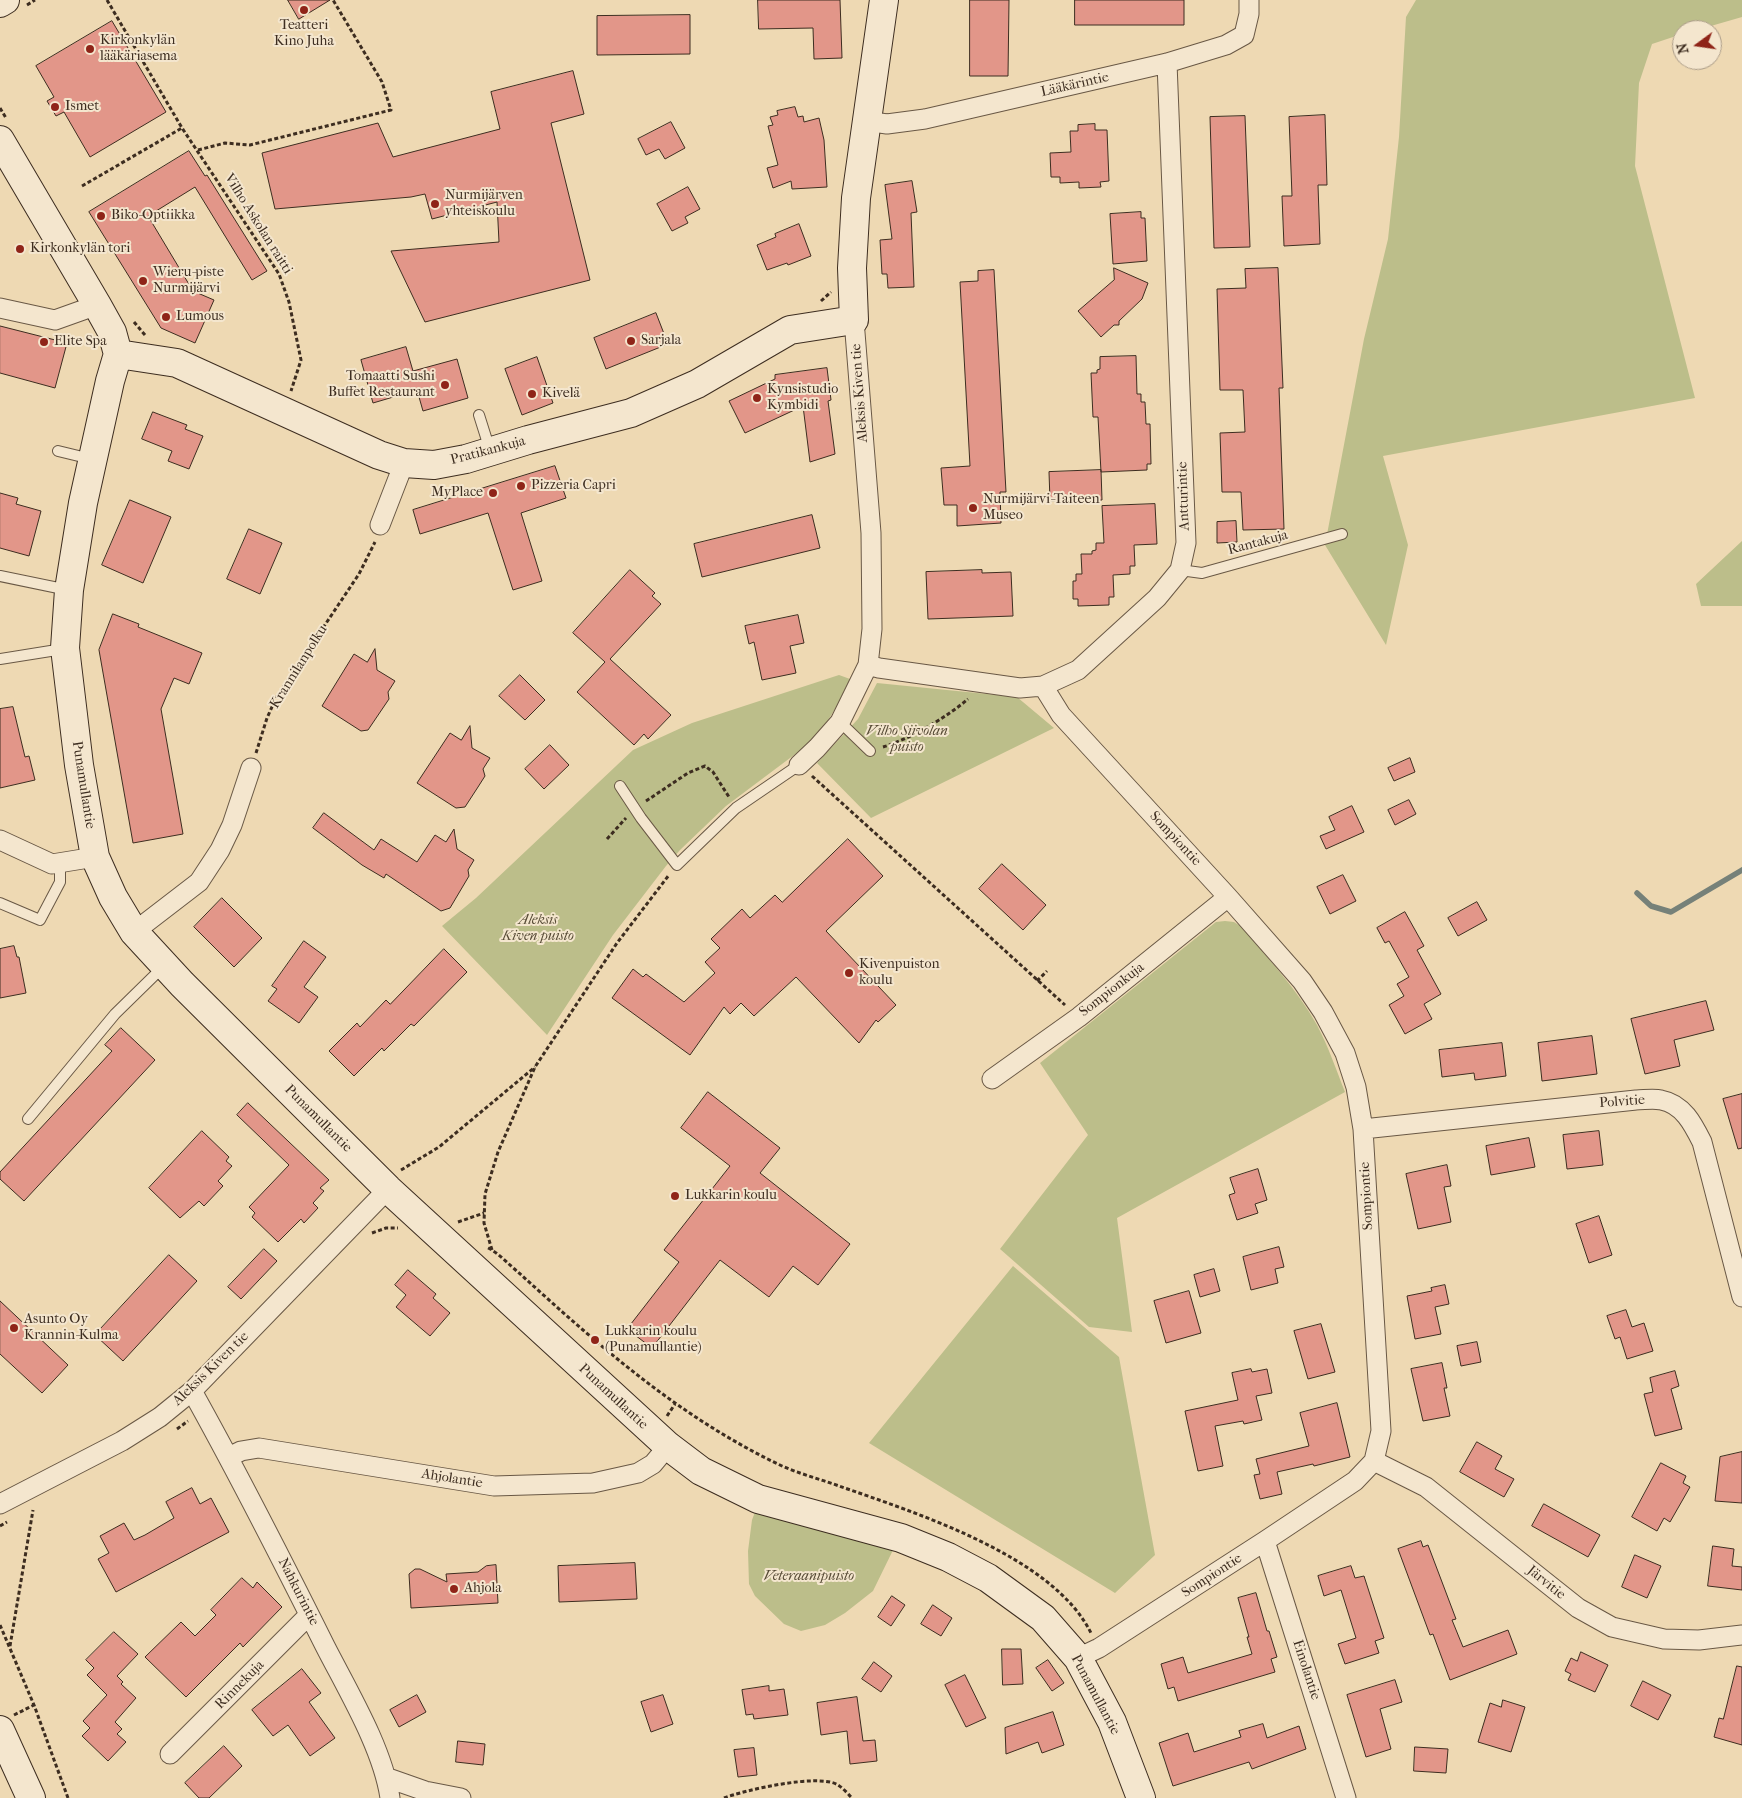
<!DOCTYPE html>
<meta charset="utf-8">
<style>
body{margin:0}
#map{position:relative;width:1742px;height:1798px;overflow:hidden;background:#eed9b3;font-family:"IM FELL French Canon",serif}
canvas{display:block}
.north{position:absolute;left:1672px;top:20px;width:50px;height:50px;box-sizing:border-box;background:#f4e6ce;border:1px solid #ab9c88;border-radius:50%;rotate:256deg;font-size:14px;font-weight:700;line-height:20px;text-align:center;color:#3d2d20}
.north::after{content:'';display:block;margin:auto;width:18px;height:22px;background:#8f2418;clip-path:polygon(50% 0,100% 100%,50% 72%,0 100%)}
</style>
<div id="map">
<canvas width="1742" height="1798"></canvas>
<div class="north">N</div>
</div>
<script>
const context = document.querySelector('canvas').getContext('2d');
context.lineJoin = 'round';
function fill(path, color) {
  context.fillStyle = color;
  context.fill(path, 'evenodd');
}
function stroke(path, color, width, dash) {
  context.strokeStyle = color;
  context.lineWidth = width;
  context.lineCap = dash ? 'butt' : 'round';
  context.setLineDash(dash || []);
  context.stroke(path);
}
function drawText(font, color, halo, rows, align = 'center') {
  context.font = font + ' "IM FELL French Canon",serif';
  context.lineWidth = 4;
  context.setLineDash([]);
  context.textBaseline = 'middle';
  context.strokeStyle = halo;
  context.fillStyle = color;
  for (const [text, x, y, turn = 0] of rows) {
    context.save();
    context.translate(x, y);
    context.rotate((+turn || 0) * Math.PI / 180);
    context.textAlign = isNaN(turn) ? turn : align;
    if (halo) context.strokeText(text, 0, 0);
    context.fillText(text, 0, 0);
    context.restore();
  }
}
fill(new Path2D(`
 M1416 0H1742V17L1697 30H1682V34L1652 44 1639 83 1635 166 1695 398 1383 456 1408 545 1386 645 1325 545 1364 339 1388 239 1399 137 1406 17Z
 M1742 541V606H1701L1696 584Z
 M839 675 850 679 837 706 821 731 810 743 726 806 680 850 666 866 613 935 547 1035 442 926 476 898 633 750 692 723Z
 M877 683 1017 697 1054 728 871 818 817 763 858 719Z
 M1225 921 1234 922 1242 927C1268 959 1297 989 1317 1025 1328 1046 1336 1069 1345 1092L1117 1218 1132 1332 1089 1327 1000 1249 1088 1135 1040 1063 1216 922Z
 M1013 1266 1119 1357 1155 1555 1115 1593 869 1443Z
 M755 1512 894 1548 873 1591 845 1613 825 1625 801 1631 784 1624 755 1596 749 1584 748 1551 752 1520Z`), '#bcbe8a');
stroke(new Path2D(`
 M1637 893 1651 906 1671 912 1742 870`), '#768179', 5.5);
const building = new Path2D(`
 M288 0H330L299 19Z
 M758 0H840L842 58 814 59 813 28 759 29Z
 M970 0H1009L1008 76H970Z
 M1075 0H1184V25H1075Z
 M690 15V54L597 55V16Z
 M112 21 166 112 90 157 64 112 56 116 47 101 54 97 36 66Z
 M573 71 584 114 551 123 590 280 425 322 391 251 499 242 497 202 432 219 425 194 411 197 275 209 262 153 378 123 393 157 500 129 491 92Z
 M795 107 798 117 803 116 804 122 819 118 824 140 827 187 792 189 791 181 773 188 767 168 778 165 768 126 773 125 770 117 778 115 777 111Z
 M1325 115 1327 185H1318L1320 244 1284 246 1282 196H1292L1289 117Z
 M1245 116 1250 247 1214 248 1210 117Z
 M671 122 685 148 665 159 659 149 646 155 638 139Z
 M1095 124V130H1107L1109 181 1100 182 1101 187 1079 188V182L1060 183V177H1051L1050 153 1071 152 1070 131H1078V125Z
 M189 151 205 176 207 175 267 271 252 280 195 187 148 216 193 291 214 300 195 343 161 328 89 212Z
 M912 181 917 212 911 213 914 287 888 288 887 274H882L880 240 892 239 885 185Z
 M688 187 700 209 685 217 688 223 672 231 657 204Z
 M1141 212V218H1145L1147 261 1113 264 1110 214Z
 M799 224 811 256 788 265 787 263 767 270 757 245 776 237 775 234Z
 M1114 268 1148 283 1142 299 1119 321V325H1114L1101 337 1078 311 1114 280Z
 M1278 268 1283 388H1279L1284 529 1243 530 1241 492H1222L1220 433 1245 432 1243 390H1220L1217 289 1246 288 1245 269Z
 M994 270 1006 492H1000L1001 523 957 526V505H944L941 468 970 466 960 282 978 281V271Z
 M656 313 668 344 606 369 594 338Z
 M0 326 67 343 55 388 0 373Z
 M406 347 413 371 457 359 468 398 423 411 417 390 373 403 361 360Z
 M1136 356 1137 394H1141V402H1145L1146 424H1150L1151 464H1147V470L1101 472 1098 417H1093L1091 373H1097V370L1100 369V357Z
 M537 357 553 403 522 415 505 369Z
 M827 368 831 400 828 401 835 454 810 462 803 406 745 433 729 401 775 379V375Z
 M153 412 187 425 185 429 203 436 189 469 168 461 172 451 142 439Z
 M555 466 566 498 521 513 542 581 513 590 488 513 420 534 413 510Z
 M1101 470 1102 500 1050 501 1049 472Z
 M0 493 18 498 16 504 41 511 29 556 0 548Z
 M130 500 171 517 143 583 102 565Z
 M1155 504 1157 544 1134 545 1135 566H1130V574L1113 575 1114 597H1109V605L1078 606V599H1073V581H1076V574H1082L1081 554H1092V551L1096 550V543H1104L1102 506Z
 M812 515 820 548 702 577 694 544Z
 M1236 521 1237 542 1217 543V522Z
 M249 529 282 543 260 594 227 579Z
 M630 570 655 593 652 596 661 604 610 659 671 715 648 739 644 734 634 745 577 692 605 662 573 633Z
 M982 570V573L1011 572 1013 616 928 619 926 572Z
 M113 614 139 624 138 627 202 653 189 684 174 678 161 709 183 834 133 843 99 650Z
 M798 615 804 643 790 646 796 673 762 680 754 642 749 644 745 626Z
 M375 649 377 670 395 681 388 692 389 699 368 730 361 731 322 706 354 654 367 662Z
 M520 675 545 700 525 720 499 696Z
 M13 707 25 757 29 756 35 780 0 788V709Z
 M470 726 472 748 490 758 483 769 485 776 478 787 465 807 456 808 417 783 450 733 461 740Z
 M550 745 569 765 544 789 525 769Z
 M1410 758 1415 772 1394 781 1388 768Z
 M1409 800 1416 814 1395 825 1388 810Z
 M1352 806 1364 832 1326 849 1320 836 1335 830 1329 817Z
 M324 813 374 850 381 839 417 862 435 835 446 842 454 829 457 849 474 860 468 870 469 876 450 908 441 911 386 874 384 878 362 865 313 828Z
 M848 839 883 876 826 931 896 1005 878 1022 876 1020 859 1043 796 977 754 1016 741 1003 730 1014 724 1007 690 1055 612 998 633 969 643 977 646 974 684 1002 715 973 705 962 720 948 711 939 742 909 750 918 775 895 782 902Z
 M1002 864 1046 905 1023 930 979 889Z
 M1343 875 1356 901 1330 914 1317 887Z
 M222 898 262 938 234 967 194 927Z
 M1477 902 1487 920 1458 936 1448 918Z
 M1405 912 1424 946 1417 950 1441 994 1424 1004 1432 1019 1405 1034 1389 1005 1404 996 1397 984 1409 977 1389 941 1385 943 1377 928Z
 M304 941 326 957 304 987 318 997 299 1023 268 1001 277 989 272 986Z
 M14 946 17 957H19L26 993 0 998V949Z
 M444 949 467 972 414 1026 411 1024 384 1051 382 1048 354 1076 329 1051 357 1023 360 1027 386 1000 390 1004Z
 M1706 1001 1714 1030 1674 1040 1680 1066 1645 1074 1631 1019Z
 M121 1028 155 1060 24 1201 0 1179V1172L112 1051 105 1045Z
 M1592 1036 1597 1074 1542 1081 1538 1043Z
 M1502 1043 1506 1076 1475 1080 1474 1073 1442 1077 1439 1050Z
 M708 1092 780 1148 760 1173 850 1244 818 1285 793 1266 769 1297 720 1260 652 1348 627 1329 679 1262 664 1250 730 1166 681 1128Z
 M1742 1094V1148L1738 1149 1723 1099Z
 M248 1103 329 1180 320 1188 324 1191 313 1203 318 1208 304 1223 301 1219 278 1242 252 1217 255 1213 249 1207 289 1165 237 1115Z
 M202 1131 229 1157 226 1161 232 1166 218 1181 223 1186 204 1206 199 1201 180 1218 149 1188Z
 M1599 1131 1603 1165 1567 1169 1563 1135Z
 M1529 1138 1535 1167 1491 1175 1486 1146Z
 M1447 1165 1451 1186 1444 1187 1451 1222 1418 1229 1406 1174Z
 M1258 1169 1267 1200 1255 1204 1258 1213 1237 1220 1229 1195 1235 1193 1230 1178Z
 M1599 1216 1612 1255 1589 1263 1576 1224Z
 M1279 1247 1284 1267 1275 1269 1278 1283 1251 1290 1243 1257Z
 M264 1249 277 1261 241 1299 228 1287Z
 M169 1255 197 1281 123 1361 95 1335Z
 M1214 1269 1220 1291 1200 1297 1194 1275Z
 M408 1270 436 1294 433 1298 450 1313 430 1336 396 1307 406 1295 395 1285Z
 M1445 1285 1449 1304 1435 1307 1441 1334 1415 1339 1407 1296 1432 1291 1431 1288Z
 M1189 1291 1201 1333 1166 1343 1154 1301Z
 M0 1301 68 1365 42 1393 0 1354Z
 M1626 1310 1632 1327 1644 1323 1653 1351 1627 1359 1620 1337 1615 1339 1607 1316Z
 M1321 1324 1335 1372 1308 1379 1294 1331Z
 M1477 1342 1481 1362 1461 1366 1457 1346Z
 M1442 1363 1447 1388H1444L1450 1416 1423 1421 1411 1369Z
 M1251 1369 1252 1372 1267 1369 1272 1393 1256 1396 1262 1420 1244 1424 1243 1421 1215 1426 1223 1466 1198 1471 1185 1411 1238 1400 1232 1373Z
 M1675 1371 1679 1386 1671 1389 1682 1429 1655 1436 1644 1394 1653 1392 1650 1378Z
 M1337 1403 1350 1457 1314 1466 1313 1464 1277 1472 1282 1494 1260 1499 1254 1475 1260 1474 1256 1459 1309 1446 1300 1413Z
 M1477 1442 1502 1456 1495 1469 1514 1479 1504 1497 1460 1472Z
 M1742 1452V1503L1715 1501 1720 1457Z
 M1661 1463 1686 1476 1683 1483 1690 1487 1670 1522 1664 1518 1657 1531 1632 1517Z
 M192 1488 200 1504 211 1498 229 1532 116 1592 98 1559 109 1553 100 1536 124 1523 134 1540 145 1535 174 1518 166 1502Z
 M1544 1504 1600 1535 1588 1557 1532 1526Z
 M1421 1541 1423 1547 1428 1545 1456 1619 1452 1620 1463 1647 1508 1630 1517 1654 1450 1680 1433 1634 1430 1635 1398 1549Z
 M1713 1546 1734 1549 1732 1566 1742 1567V1590L1708 1586Z
 M1635 1555 1661 1566 1647 1598 1622 1587Z
 M635 1563 637 1599 559 1602 558 1566Z
 M496 1565 498 1603 411 1608 409 1574 415 1569H420L447 1582 446 1574 478 1572 486 1566Z
 M1351 1566 1355 1578 1364 1576 1384 1638 1375 1641 1379 1653 1345 1664 1338 1644 1356 1638 1341 1590 1324 1596 1318 1576Z
 M242 1578 253 1588 257 1582 282 1607 243 1647 240 1643 186 1697 145 1657 181 1622 195 1636 216 1615 211 1610Z
 M1256 1593 1267 1631H1269L1277 1657 1271 1659 1275 1672 1178 1701 1174 1687 1168 1689 1161 1664 1183 1657 1188 1673 1252 1654 1247 1637H1249L1238 1598Z
 M892 1596 905 1605 891 1626 878 1617Z
 M933 1605 952 1618 941 1636 921 1624Z
 M114 1632 138 1654 117 1676 123 1682 121 1684 136 1698 115 1722 122 1729 117 1734 126 1742 108 1761 82 1736 90 1728 83 1721 107 1695 87 1675 94 1668 86 1660Z
 M1002 1649H1021L1023 1684 1003 1685Z
 M1581 1652 1608 1665 1595 1692 1568 1680 1571 1674 1565 1671 1571 1658 1577 1661Z
 M1048 1660 1064 1683 1052 1691 1036 1668Z
 M874 1662 892 1676 881 1692 862 1679Z
 M1737 1666 1742 1667V1745L1714 1737 1719 1718 1723 1719Z
 M302 1669 321 1693 309 1702 335 1738 310 1756 288 1725 273 1736 252 1710Z
 M965 1675 986 1718 966 1727 945 1685Z
 M1395 1680 1402 1702 1380 1709 1391 1749 1366 1757 1347 1695Z
 M1643 1681 1671 1695 1658 1720 1631 1706Z
 M769 1686V1691L784 1689 788 1715 754 1719 753 1714 746 1715 742 1690Z
 M417 1695 426 1712 399 1727 390 1710Z
 M663 1695 673 1724 651 1732 641 1702Z
 M857 1697 863 1741 875 1740 877 1761 850 1764 847 1731 821 1735 817 1703Z
 M1503 1700 1525 1707 1511 1752 1478 1742 1490 1703 1501 1707Z
 M1053 1712 1064 1745 1042 1753 1038 1742 1006 1754 1005 1728Z
 M1263 1724 1267 1738 1299 1726 1306 1749 1252 1769 1249 1762 1173 1786 1159 1743 1188 1733 1194 1752 1241 1737 1239 1731Z
 M458 1741 485 1744 483 1765 456 1762Z
 M224 1746 242 1766 209 1798H199L185 1783Z
 M1415 1747 1448 1749 1446 1773 1414 1771Z
 M754 1748 757 1775 738 1777 734 1750Z`);
fill(building, '#e29689');
stroke(building, '#3d2d20', 1);
const lane = new Path2D(`
 M479 415 490 450
 M58 451 91 459
 M1180 570 1202 573 1342 534
 M0 576 68 590
 M0 659 63 649
 M840 722 870 751
 M620 786 641 818 677 865 736 808 799 765
 M0 903 40 920 60 882V862
 M28 1119 115 1014 164 966`);
const street = new Path2D(`
 M866 121 887 124 925 119 1167 63 1226 45 1244 35 1249 14V0
 M0 308 55 320 97 305
 M380 525 404 463
 M868 665 879 668 1020 688 1043 686 1078 670 1157 598 1180 570 1186 543 1167 63
 M1043 686 1061 715 1228 897 1302 981 1323 1012 1345 1053 1356 1087 1363 1129 1381 1431 1374 1461 1355 1481 1265 1541 1099 1648 1078 1658
 M799 765 817 748 840 722 868 665 872 629 871 533 854 320
 M0 840 52 864 95 857
 M134 932 199 882 220 850 232 825 251 768
 M992 1079 1079 1017 1228 897
 M1363 1129 1636 1100C1644 1100 1653 1098 1661 1100 1683 1104 1693 1124 1702 1142L1742 1297
 M192 1391C239 1475 282 1560 325 1646 348 1691 383 1749 390 1798
 M229 1457 241 1451 259 1448 494 1486 593 1483 638 1473 653 1464 668 1446
 M1374 1461 1426 1487 1578 1608 1612 1627 1664 1639 1699 1640 1742 1635
 M0 1504 122 1441 160 1417 192 1391 388 1189
 M1265 1541 1346 1798
 M170 1754 309 1615
 M388 1778 425 1791 461 1798`);
const secondary = new Path2D(`
 M0 3 5 0
 M0 140 97 305 112 332 118 354 110 381 83 503 69 590 65 648 79 765 95 857 113 897 134 932 182 984 388 1189 668 1446 701 1471 758 1499 901 1538 948 1557 988 1578 1043 1618 1078 1658 1112 1722 1141 1798
 M118 354 177 363 379 455 404 463 434 465 466 459 528 440 631 413 697 384 790 330 854 320 852 268 856 198 884 0
 M0 1730 31 1798`);
stroke(lane, '#695845', 12);
stroke(street, '#695845', 21);
stroke(secondary, '#3d2d20', 30);
stroke(new Path2D(`
 M107 0 182 128 279 274 289 302 301 360 291 391
 M27 5 35 0
 M0 108 6 118
 M198 150 225 143 250 145 391 110 382 82 333 0
 M82 186 182 128
 M821 301 831 292
 M134 322 145 335
 M883 747C910 739 947 717 968 699
 M256 753 267 718 276 698 359 574 375 542
 M812 776 1065 1005
 M646 801 688 773 705 766 713 772 729 797
 M607 839 626 818
 M1037 981 1047 971
 M401 1170 439 1147 535 1067
 M458 1222 484 1213
 M372 1233 386 1228H398
 M488 1248C499 1253 509 1265 518 1272 539 1291 561 1311 583 1330 644 1383 708 1431 782 1466 800 1474 820 1479 839 1486 916 1513 1053 1556 1091 1633
 M492 1250 484 1223 485 1194 498 1152 535 1067 617 943 669 875
 M667 1416 675 1404
 M177 1429 188 1421
 M0 1526 7 1522
 M0 1625 34 1705 68 1798
 M10 1646 33 1510
 M14 1715 34 1705
 M724 1798C745 1790 819 1773 838 1785 843 1788 848 1794 852 1798`), '#3d2d20', 3, [4, 2.5]);
stroke(lane, '#f4e6ce', 10);
stroke(street, '#f4e6ce', 19);
stroke(secondary, '#f4e6ce', 28);
for (const [x, y, r, color] of [
 [304,10,5,"#8f2418"],
 [90,49,5,"#8f2418"],
 [55,107,5,"#8f2418"],
 [435,204,5,"#8f2418"],
 [101,216,5,"#8f2418"],
 [20,249,5,"#8f2418"],
 [143,281,5,"#8f2418"],
 [166,317,5,"#8f2418"],
 [631,341,5,"#8f2418"],
 [44,342,5,"#8f2418"],
 [445,385,5,"#8f2418"],
 [532,394,5,"#8f2418"],
 [757,398,5,"#8f2418"],
 [521,486,5,"#8f2418"],
 [493,493,5,"#8f2418"],
 [973,508,5,"#8f2418"],
 [849,973,5,"#8f2418"],
 [675,1196,5,"#8f2418"],
 [14,1328,5,"#8f2418"],
 [595,1340,5,"#8f2418"],
 [454,1589,5,"#8f2418"]
]) {
  const dot = new Path2D();
  dot.arc(x, y, r, 0, 2 * Math.PI);
  context.fillStyle = color;
  context.fill(dot);
  stroke(dot, '#f4e6ce', 2);
}
drawText('14px', '#3d2d20', '#f4e6ce', [
 ["Teatteri",304,26,"center"],
 ["Kino Juha",304,42,"center"],
 ["Kirkonkylän",100,41],
 ["lääkäriasema",100,57],
 ["Ismet",65,107],
 ["Nurmijärven",445,196],
 ["yhteiskoulu",445,212],
 ["Biko-Optiikka",111,216],
 ["Kirkonkylän tori",30,249],
 ["Wieru-piste",153,273],
 ["Nurmijärvi",153,289],
 ["Lumous",176,317],
 ["Sarjala",641,341],
 ["Elite Spa",54,342],
 ["Tomaatti Sushi",435,377,"right"],
 ["Buffet Restaurant",435,393,"right"],
 ["Kynsistudio",767,390],
 ["Kymbidi",767,406],
 ["Kivelä",542,394],
 ["Pizzeria Capri",531,486],
 ["MyPlace",483,493,"right"],
 ["Nurmijärvi-Taiteen",983,500],
 ["Museo",983,516],
 ["Kivenpuiston",859,965],
 ["koulu",859,981],
 ["Lukkarin koulu",685,1196],
 ["Asunto Oy",24,1320],
 ["Krannin-Kulma",24,1336],
 ["Lukkarin koulu",605,1332],
 ["(Punamullantie)",605,1348],
 ["Ahjola",464,1589]
], 'left');
drawText('14px', '#3d2d20', '#f4e6ce', [
 ["Lääkärintie",1075,85,-13],
 ["Vilho Askolan raitti",258,224,58],
 ["Aleksis Kiven tie",860,393,-94],
 ["Pratikankuja",488,451,-15],
 ["Antturintie",1184,496,-92],
 ["Rantakuja",1258,543,-15],
 ["Krannilanpolku",299,667,-58],
 ["Punamullantie",83,785,81],
 ["Sompiontie",1175,839,47],
 ["Sompionkuja",1112,990,-38],
 ["Polvitie",1622,1102,-4],
 ["Punamullantie",318,1119,45],
 ["Sompiontie",1367,1196,-93],
 ["Aleksis Kiven tie",211,1369,-44],
 ["Punamullantie",613,1397,43],
 ["Ahjolantie",452,1479,9],
 ["Sompiontie",1212,1576,-33],
 ["Järvitie",1546,1583,39],
 ["Nahkurintie",298,1592,63],
 ["Einolantie",1306,1670,72],
 ["Rinnekuja",240,1685,-45],
 ["Punamullantie",1095,1695,62]
]);
drawText('italic 14px', '#564a35', '#f4e6ce', [
 ["Vilho Siivolan",907,732],
 ["puisto",907,748],
 ["Aleksis",538,921],
 ["Kiven puisto",538,937],
 ["Veteraanipuisto",809,1577]
]);
</script>
